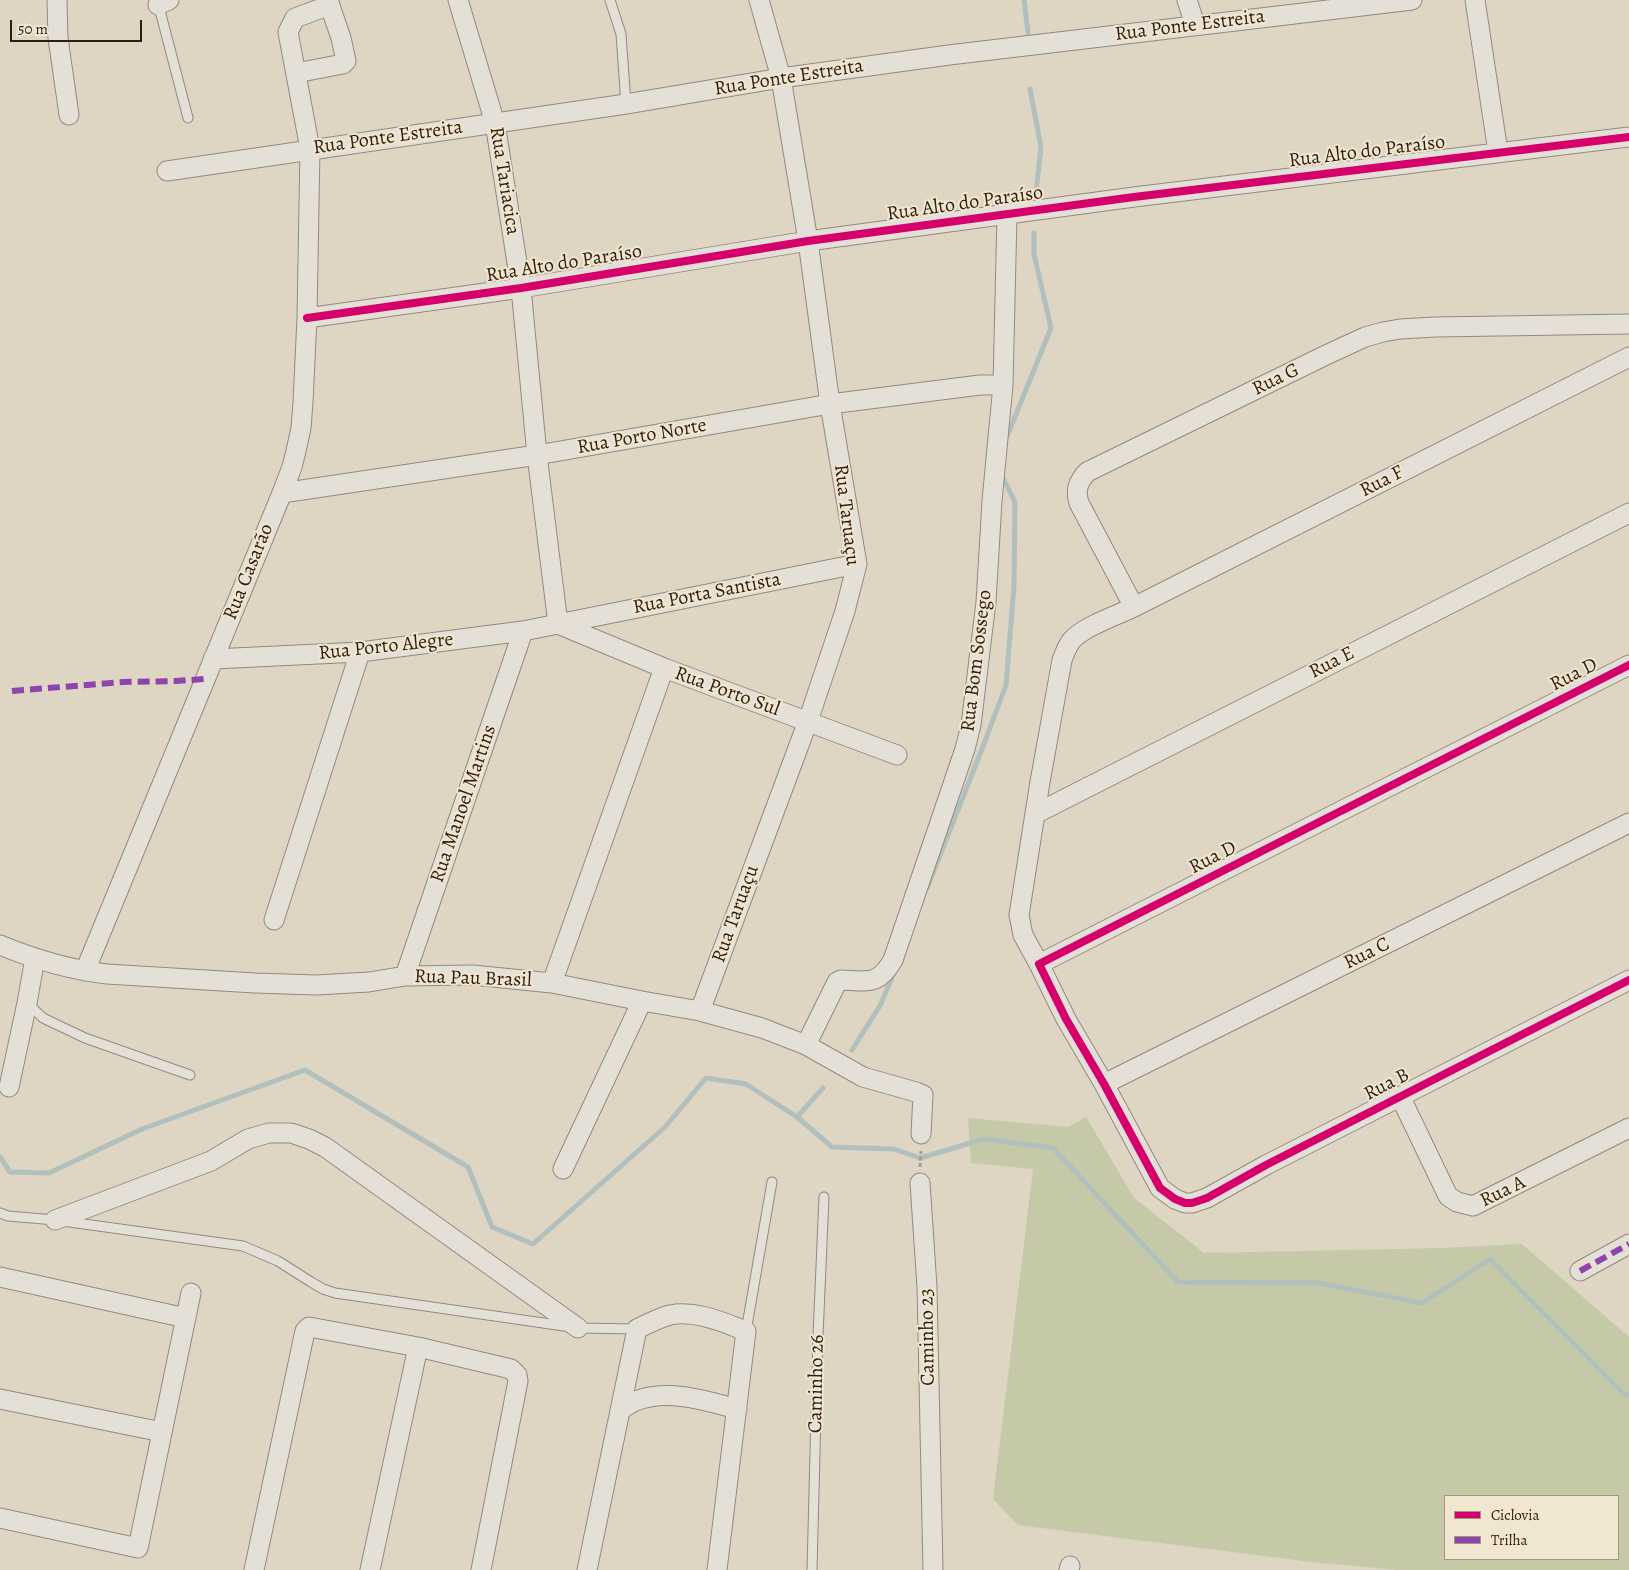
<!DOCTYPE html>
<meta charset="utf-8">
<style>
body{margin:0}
#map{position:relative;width:1629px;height:1570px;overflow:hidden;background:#ded5c2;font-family:Alegreya,serif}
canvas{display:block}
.legend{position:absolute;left:1444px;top:1495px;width:175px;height:65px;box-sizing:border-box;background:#f1e6d0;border:1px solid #a49583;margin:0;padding:6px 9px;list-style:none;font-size:15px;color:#311c0f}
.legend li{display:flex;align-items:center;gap:10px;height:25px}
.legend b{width:25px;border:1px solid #a49583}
.scale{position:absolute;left:10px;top:20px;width:132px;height:22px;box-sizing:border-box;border:2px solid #311c0f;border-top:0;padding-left:6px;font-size:15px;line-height:18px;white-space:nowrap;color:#311c0f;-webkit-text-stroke:4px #f1e6d0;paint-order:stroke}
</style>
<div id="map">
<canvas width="1629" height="1570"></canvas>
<ul class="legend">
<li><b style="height:6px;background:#d6006c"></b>Ciclovia</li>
<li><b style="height:6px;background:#8e44ad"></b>Trilha</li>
</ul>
<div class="scale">50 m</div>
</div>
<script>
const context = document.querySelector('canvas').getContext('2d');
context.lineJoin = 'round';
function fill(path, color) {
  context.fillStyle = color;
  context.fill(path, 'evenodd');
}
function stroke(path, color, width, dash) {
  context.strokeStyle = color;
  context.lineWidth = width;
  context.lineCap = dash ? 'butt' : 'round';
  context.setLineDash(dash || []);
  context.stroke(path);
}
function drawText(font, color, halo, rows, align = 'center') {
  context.font = font + ' Alegreya,serif';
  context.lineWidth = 4;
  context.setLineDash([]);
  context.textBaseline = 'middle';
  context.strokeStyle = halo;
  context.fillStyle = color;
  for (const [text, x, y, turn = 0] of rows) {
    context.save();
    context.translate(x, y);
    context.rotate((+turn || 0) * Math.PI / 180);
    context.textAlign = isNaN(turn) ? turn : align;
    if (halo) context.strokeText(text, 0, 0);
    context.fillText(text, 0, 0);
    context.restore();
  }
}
fill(new Path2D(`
 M1086 1117 1134 1198 1204 1253 1442 1248 1522 1244 1629 1337V1570H1397L1312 1562 1018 1525 993 1499 1033 1169 971 1163 968 1118 1068 1127ZM1445 1496H1618V1559H1445Z`), '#c5c9a8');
stroke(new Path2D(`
 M1024 0 1029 41
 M1030 89 1041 147 1036 192
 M1006 439 1051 328 1034 254V233
 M927 888 984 744 1006 685 1014 586 1015 502 1001 474
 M852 1050 881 1004 894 972
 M797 1117 823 1088
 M0 1157 10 1172 49 1173 142 1129 305 1070 468 1167 492 1227 533 1244 665 1127 706 1078 746 1084 797 1117 832 1147 894 1149 920 1158 984 1139 1053 1148 1178 1282 1318 1283 1422 1303 1490 1259 1625 1395H1629`), '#b1c0bc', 5);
const service = new Path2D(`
 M610 0 621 34 626 104
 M158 3 188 118
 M27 1003 43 1018 85 1038 190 1075
 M0 1213 8 1216 55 1220 243 1246 278 1261 311 1282 323 1289 335 1293 578 1328 637 1329
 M746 1331 772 1182
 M812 1570 818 1336 824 1197`);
const minor = new Path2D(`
 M57 0 58 38 69 115
 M458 0 495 123 521 288 537 455 558 624
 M1187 0 1195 25
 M1475 0 1498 152
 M158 5 169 0
 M296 73 343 64 346 61 341 38 328 0
 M167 171 626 104 781 78 949 55 1412 0
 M307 318 521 288 808 241 1134 197 1629 137
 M282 493 537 455 830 404 980 385H1003
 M1134 607 1079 503C1075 490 1078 482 1087 472L1324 356 1365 337 1383 332 1400 329 1435 327 1629 324
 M558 624 664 668 897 755
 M213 659 360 652 523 631 857 564
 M1629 665 1039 964 1066 1019 1104 1084 1160 1188 1175 1199 1185 1203H1192L1207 1198 1266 1165 1629 980
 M1035 814 1629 513
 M274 920 360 652
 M0 945C34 959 70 970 107 974L255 983 316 985 369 982 405 976 473 975 552 983 642 1001 700 1011 762 1028 806 1045 863 1077 916 1092 923 1095 921 1134
 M1039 964 1023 935 1019 915 1040 782 1062 660C1065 653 1067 645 1073 639 1085 626 1118 615 1134 607L1629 357
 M85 971 282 493 292 467 296 451 301 428 303 402 307 318 310 149 288 32 295 18 330 5
 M405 976 523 631
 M552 983 664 668
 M700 1011 808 721 845 611 857 564 830 404 808 241 781 78 759 0
 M806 1045 837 982 841 980C868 981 878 986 893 960L965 749 971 725 986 602 992 501 1003 385 1007 215
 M1104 1084 1629 823
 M9 1087 27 1003 35 958
 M1400 1096 1448 1196 1457 1202 1473 1206 1629 1128
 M563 1169 642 1001
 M920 1183 927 1287 933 1570
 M55 1220 211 1161 248 1139 269 1133H291L309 1139 325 1147 578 1328
 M1580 1271 1629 1244
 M0 1277 186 1318
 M0 1399 162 1432
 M620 1410C624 1408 629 1404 633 1402 666 1388 704 1400 737 1409
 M0 1518 138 1548 191 1293
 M254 1570 305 1331 309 1327 418 1347 511 1369 517 1375 518 1381 481 1570
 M370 1570 418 1347
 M587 1570 637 1329C647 1324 659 1318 670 1315 696 1310 722 1322 746 1331L717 1570
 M1069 1570 1070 1566`);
stroke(service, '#928a7d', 11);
stroke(minor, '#928a7d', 21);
stroke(new Path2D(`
 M920 1167 921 1151`), '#a39e96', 3, [4, 2.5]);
stroke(service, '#e5e0d7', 9);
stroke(minor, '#e5e0d7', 19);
stroke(new Path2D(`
 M12 691 123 682 176 681 205 679
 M1580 1271 1629 1244`), '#8e44ad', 6, [12, 6]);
stroke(new Path2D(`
 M307 318 521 288 808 241 1134 197 1629 137
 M1629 665 1039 964 1066 1019 1104 1084 1160 1188 1175 1199 1185 1203H1192L1207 1198 1266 1165 1629 980`), '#d6006c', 8);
drawText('20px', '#311c0f', '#f1e6d0', [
 ["Rua Ponte Estreita",1190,26,-7],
 ["Rua Ponte Estreita",789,78,-9],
 ["Rua Ponte Estreita",388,138,-8],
 ["Rua Alto do Paraíso",1367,152,-7],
 ["Rua Tariacica",504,181,81],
 ["Rua Alto do Paraíso",965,204,-8],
 ["Rua Alto do Paraíso",564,264,-9],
 ["Rua G",1276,380,-26],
 ["Rua Porto Norte",642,437,-10],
 ["Rua F",1382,482,-27],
 ["Rua Taruaçu",846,515,83],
 ["Rua Casarão",249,572,-68],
 ["Rua Porta Santista",707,594,-11],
 ["Rua Porto Alegre",386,647,-6],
 ["Rua Bom Sossego",977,661,-83],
 ["Rua E",1332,663,-27],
 ["Rua D",1574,675,-27],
 ["Rua Porto Sul",727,692,20],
 ["Rua Manoel Martins",464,804,-71],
 ["Rua D",1213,858,-27],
 ["Rua Taruaçu",736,914,-70],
 ["Rua C",1367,954,-26],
 ["Rua Pau Brasil",473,979,2],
 ["Rua B",1387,1085,-27],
 ["Rua A",1503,1192,-26],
 ["Caminho 23",928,1337,-91],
 ["Caminho 26",817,1384,-89]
]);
</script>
